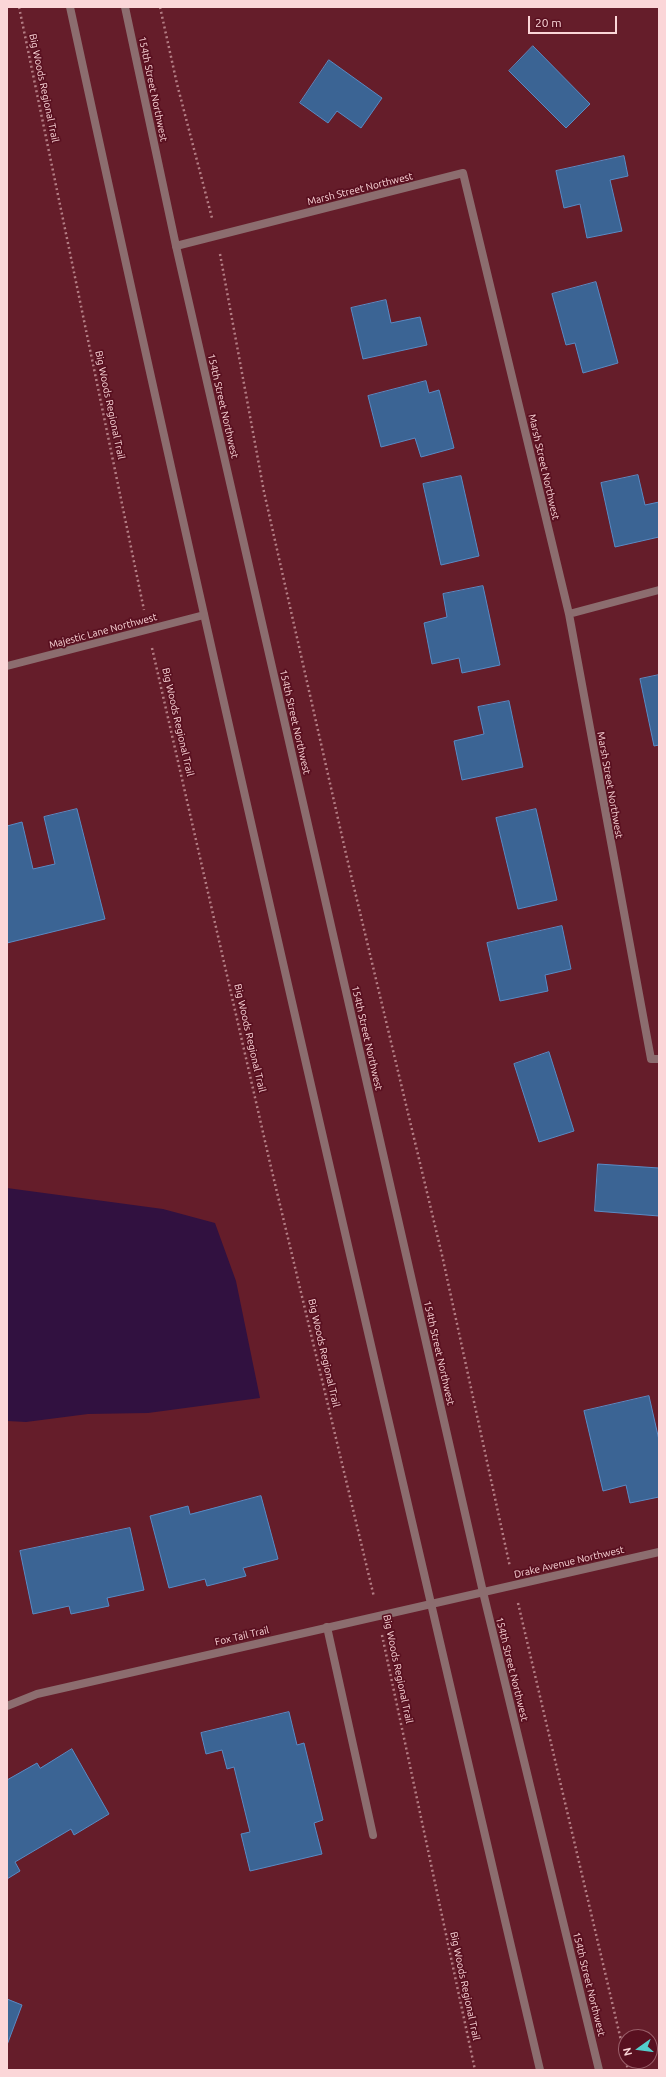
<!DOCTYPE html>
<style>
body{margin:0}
#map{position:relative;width:666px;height:2077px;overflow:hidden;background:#651d2a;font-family:Ubuntu,sans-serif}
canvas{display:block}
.frame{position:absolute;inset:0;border:8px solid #fbd6d8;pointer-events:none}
.north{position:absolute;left:618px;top:2029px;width:40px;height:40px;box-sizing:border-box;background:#591020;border:1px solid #9a5f6a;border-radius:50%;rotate:256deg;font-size:11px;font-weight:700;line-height:16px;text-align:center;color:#fbd6d8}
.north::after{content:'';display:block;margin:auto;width:14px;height:18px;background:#53cdcb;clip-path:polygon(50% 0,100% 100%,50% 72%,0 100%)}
.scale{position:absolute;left:528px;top:16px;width:89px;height:18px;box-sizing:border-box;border:2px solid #fbd6d8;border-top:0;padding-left:5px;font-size:12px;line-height:14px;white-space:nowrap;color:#fbd6d8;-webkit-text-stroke:3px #591020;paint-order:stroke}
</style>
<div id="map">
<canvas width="666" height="2077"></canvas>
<div class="frame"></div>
<div class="north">N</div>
<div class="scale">20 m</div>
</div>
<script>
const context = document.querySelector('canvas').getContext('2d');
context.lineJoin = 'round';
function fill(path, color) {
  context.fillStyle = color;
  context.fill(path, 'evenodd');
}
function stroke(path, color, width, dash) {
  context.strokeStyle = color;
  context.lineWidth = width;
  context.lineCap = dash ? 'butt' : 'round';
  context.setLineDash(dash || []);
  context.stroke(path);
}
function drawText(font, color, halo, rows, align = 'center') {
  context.font = font + ' Ubuntu,sans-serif';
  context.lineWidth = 3.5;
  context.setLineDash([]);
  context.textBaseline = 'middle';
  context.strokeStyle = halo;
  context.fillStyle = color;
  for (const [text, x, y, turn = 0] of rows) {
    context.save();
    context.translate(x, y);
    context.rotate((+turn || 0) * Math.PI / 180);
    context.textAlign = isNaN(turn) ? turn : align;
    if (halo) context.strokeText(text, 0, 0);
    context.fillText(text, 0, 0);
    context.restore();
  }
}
fill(new Path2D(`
 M7 1188 163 1209 215 1223 236 1281 260 1398 148 1413 88 1414 26 1422 7 1421Z`), '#311140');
const building = new Path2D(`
 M533 46 590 104 566 128 509 71Z
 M329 60 382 98 361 128 337 111 328 123 300 103Z
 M624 156 628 176 610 180 622 231 587 238 580 204 564 208 556 171Z
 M596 282 618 363 583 373 575 343 566 345 552 294Z
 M386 300 391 323 420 317 427 345 363 359 351 308Z
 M426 381 429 393 439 390 454 448 421 457 415 438 381 447 368 396Z
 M638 475 645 505 659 502V537L615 547 601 483Z
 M461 476 479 556 441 565 423 484Z
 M483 586 500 665 462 673 459 658 432 664 424 623 447 617 443 594Z
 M659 675V745L654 746 640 679Z
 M509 701 523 767 462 780 454 741 484 734 478 707Z
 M77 809 105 919 7 943V826L22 822 33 869 55 864 44 817Z
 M536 809 557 900 518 909 496 818Z
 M562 926 571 969 545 975 548 991 500 1001 487 943Z
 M549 1052 574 1131 539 1142 514 1064Z
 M598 1164 659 1168V1216L595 1211Z
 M649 1396 659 1440V1497L630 1503 626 1485 603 1491 584 1411Z
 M261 1496 278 1559 243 1568 246 1576 207 1586 205 1579 169 1588 150 1516 188 1506 190 1514Z
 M130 1528 144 1590 107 1598 109 1606 71 1614 69 1606 33 1614 20 1551Z
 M289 1712 297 1745 304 1743 323 1820 314 1823 322 1854 250 1871 241 1834 250 1832 234 1767 227 1769 222 1750 206 1754 201 1733Z
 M72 1749 109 1814 74 1835 71 1829 15 1862 20 1871 7 1879V1780L37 1763 40 1768Z
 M7 1999 22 2005 7 2045Z`);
fill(building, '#3b6494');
stroke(building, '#598bc5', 1);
stroke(new Path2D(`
 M19 7 144 610
 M160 7 177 84 212 218
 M220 254 264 492 346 854 442 1255 510 1567
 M152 648 270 1163 374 1597
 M518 1603 628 2070
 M382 1635 475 2070`), '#b47e85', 2.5, [2, 3]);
stroke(new Path2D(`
 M327 1627 373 1835`), '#8c6d6f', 8);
stroke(new Path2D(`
 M176 246 463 173 569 614 651 1059H659
 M569 614 659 590
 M7 666 204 615
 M7 1706 37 1694 659 1552`), '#8c6d6f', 8);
stroke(new Path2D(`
 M70 7C219 696 379 1383 540 2070
 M125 7 176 246 483 1592 599 2070`), '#8c6d6f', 8);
drawText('10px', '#fbd6d8', '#591020', [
 ["Big Woods Regional Trail",44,88,78],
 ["154th Street Northwest",153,89,78],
 ["Marsh Street Northwest",360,189,-14],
 ["Big Woods Regional Trail",110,405,78],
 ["154th Street Northwest",223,406,77],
 ["Marsh Street Northwest",544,467,77],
 ["Majestic Lane Northwest",103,631,-15],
 ["Big Woods Regional Trail",178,722,77],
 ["154th Street Northwest",295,722,77],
 ["Marsh Street Northwest",610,785,80],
 ["Big Woods Regional Trail",250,1038,77],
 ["154th Street Northwest",367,1038,77],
 ["Big Woods Regional Trail",324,1353,77],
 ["154th Street Northwest",439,1353,77],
 ["Drake Avenue Northwest",569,1562,-13],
 ["Fox Tail Trail",242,1636,-13],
 ["Big Woods Regional Trail",398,1669,78],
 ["154th Street Northwest",512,1669,76],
 ["154th Street Northwest",589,1984,76],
 ["Big Woods Regional Trail",465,1986,78]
]);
</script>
